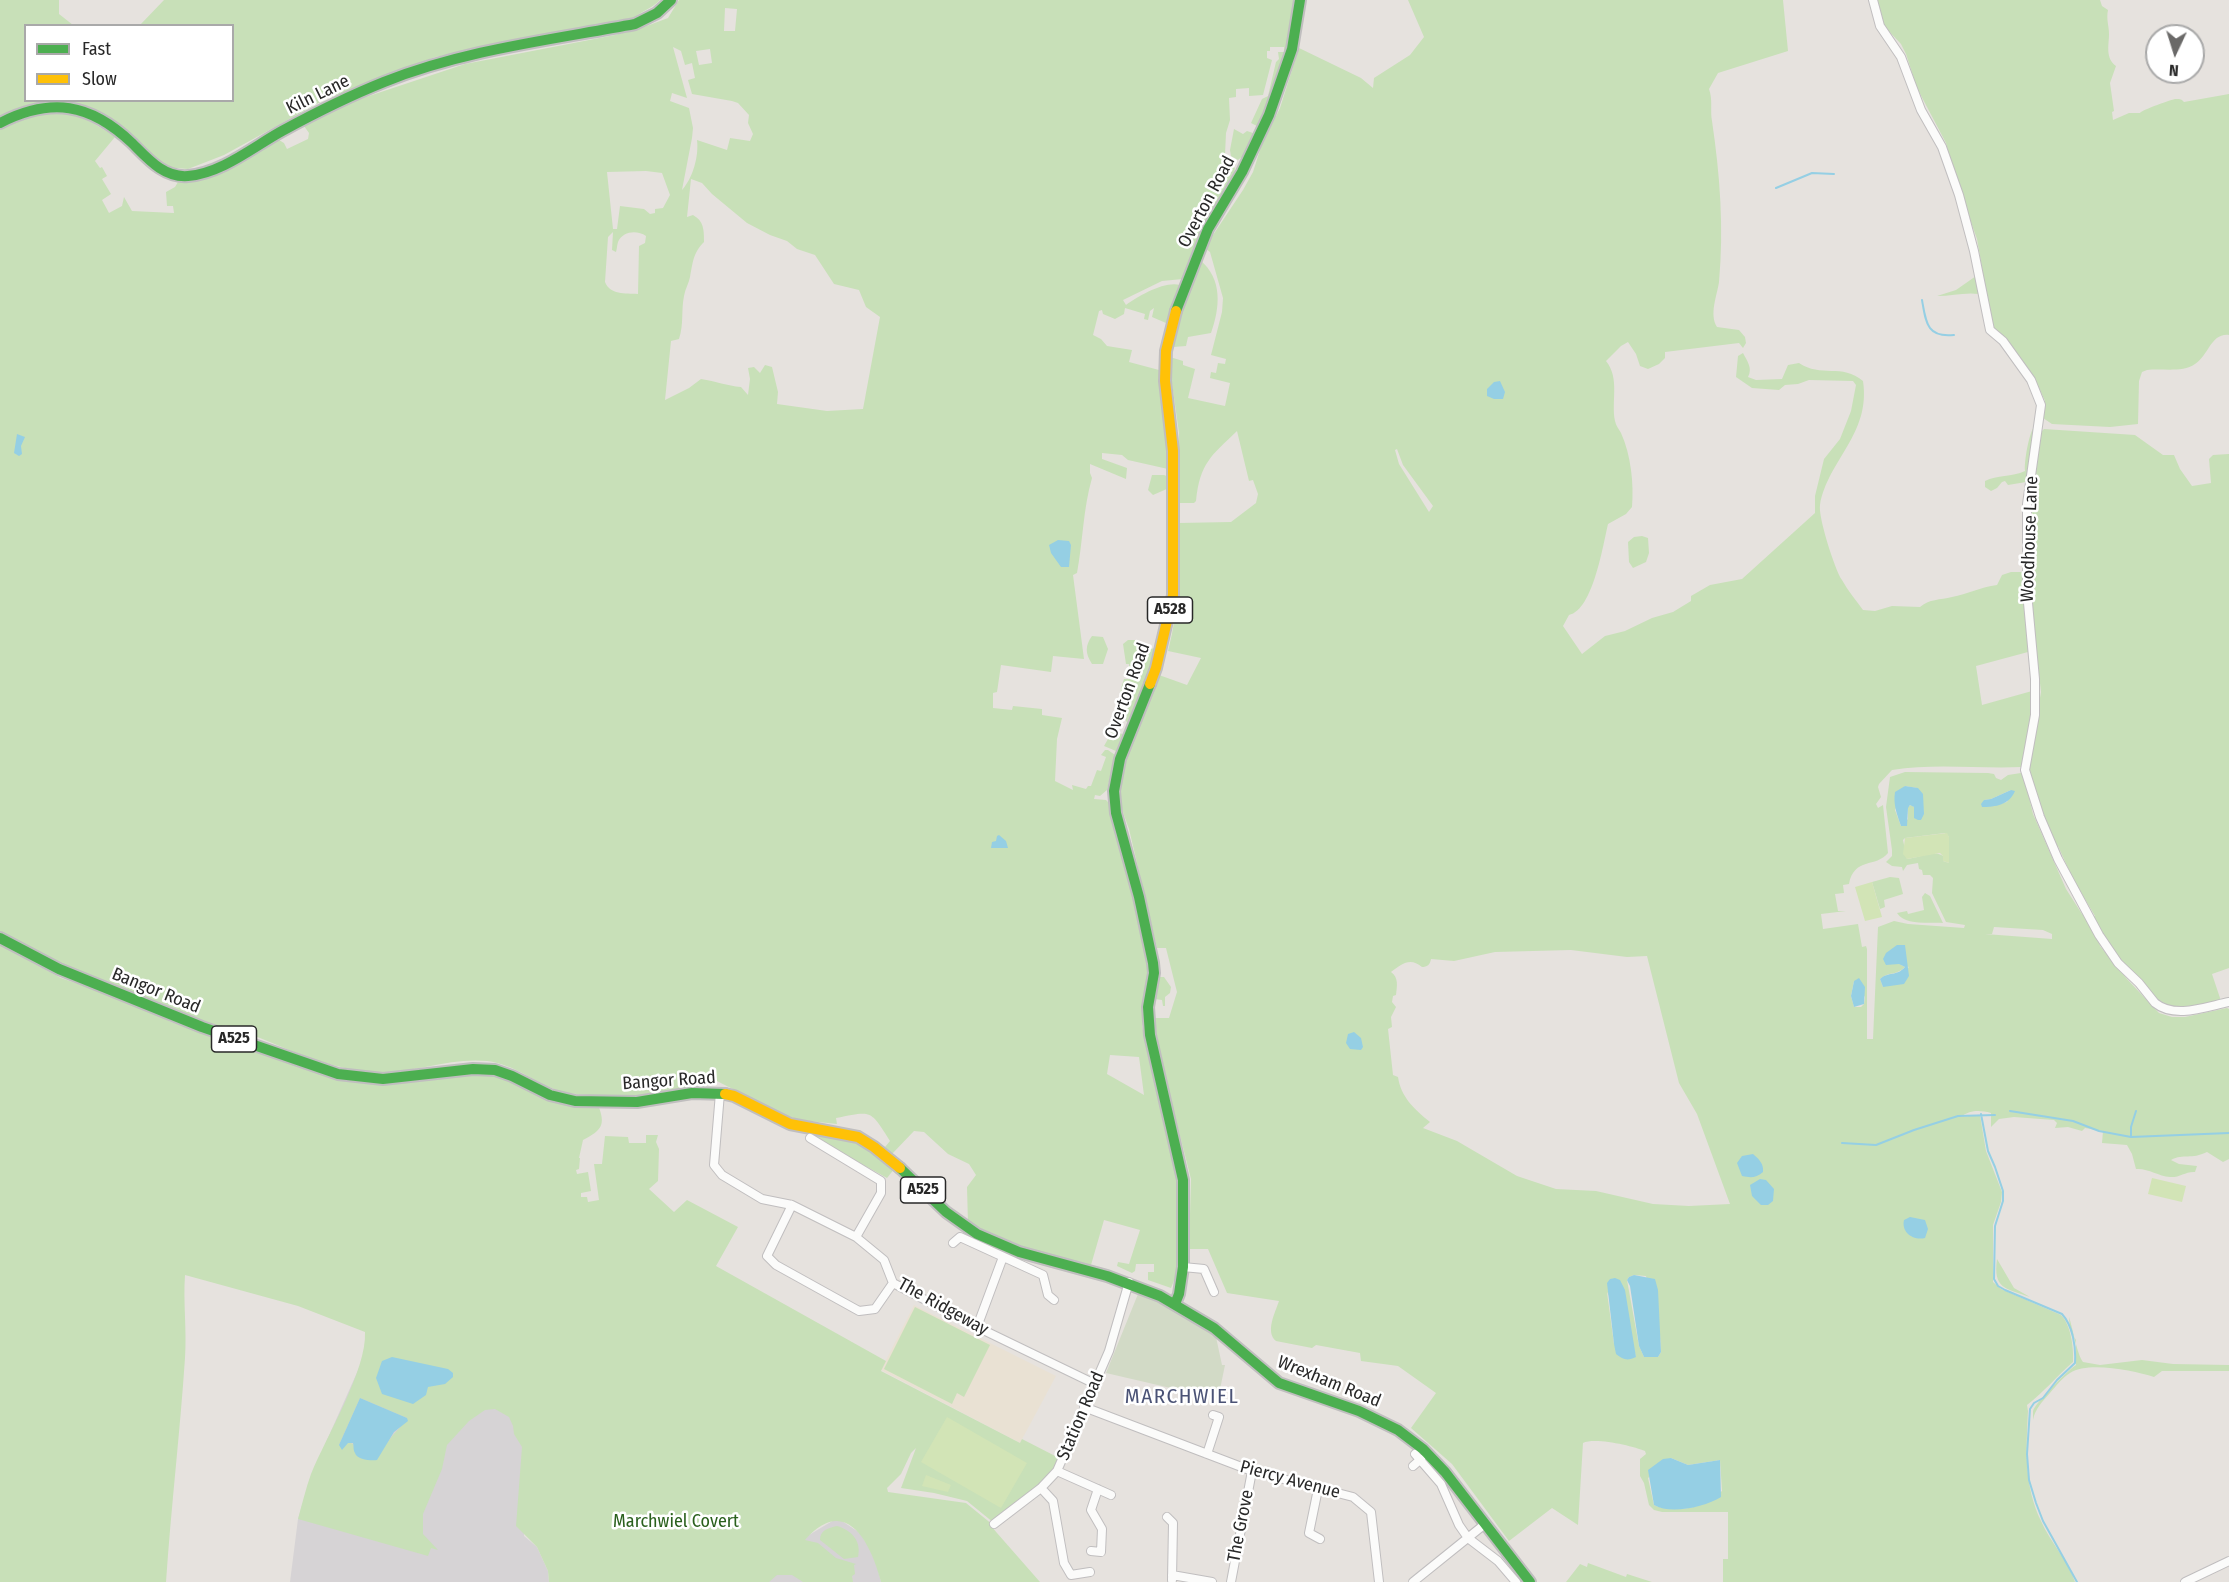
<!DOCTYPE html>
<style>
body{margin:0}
#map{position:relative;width:2229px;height:1582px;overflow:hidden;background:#e6e2de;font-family:"Fira Sans Condensed",sans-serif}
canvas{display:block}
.legend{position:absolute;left:24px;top:24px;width:210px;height:78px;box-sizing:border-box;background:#fff;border:2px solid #a9a9a9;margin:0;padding:8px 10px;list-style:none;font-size:18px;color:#282828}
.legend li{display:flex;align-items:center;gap:12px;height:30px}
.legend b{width:30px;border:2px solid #a9a9a9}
.north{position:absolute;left:2145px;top:24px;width:60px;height:60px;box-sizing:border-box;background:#fff;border:2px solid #a9a9a9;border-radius:50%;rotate:184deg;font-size:16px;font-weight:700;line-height:24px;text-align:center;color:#282828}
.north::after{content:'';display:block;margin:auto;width:21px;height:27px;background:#6a6968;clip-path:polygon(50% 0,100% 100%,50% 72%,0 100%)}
</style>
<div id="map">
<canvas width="2229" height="1582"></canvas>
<ul class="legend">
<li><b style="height:8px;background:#4caf50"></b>Fast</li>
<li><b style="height:8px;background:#ffc107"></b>Slow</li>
</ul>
<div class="north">N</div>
</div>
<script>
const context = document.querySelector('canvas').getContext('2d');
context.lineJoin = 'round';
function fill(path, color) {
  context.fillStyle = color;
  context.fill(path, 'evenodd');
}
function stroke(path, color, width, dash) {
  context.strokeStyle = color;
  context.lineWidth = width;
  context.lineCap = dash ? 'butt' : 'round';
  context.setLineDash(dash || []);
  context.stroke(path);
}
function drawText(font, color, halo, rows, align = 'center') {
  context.font = font + ' "Fira Sans Condensed",sans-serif';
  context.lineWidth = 5;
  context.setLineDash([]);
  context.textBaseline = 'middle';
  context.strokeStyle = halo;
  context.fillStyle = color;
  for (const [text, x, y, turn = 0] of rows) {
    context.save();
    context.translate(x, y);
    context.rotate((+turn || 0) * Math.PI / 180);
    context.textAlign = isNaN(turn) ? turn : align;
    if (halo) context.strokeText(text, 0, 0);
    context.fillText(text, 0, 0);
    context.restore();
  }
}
fill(new Path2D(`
 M379 1323 524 1406V1536L537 1547 548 1571 549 1582H290L298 1519 311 1476Z
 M834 1520 842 1521 860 1533 875 1557 881 1582H764L809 1535Z`), '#d6d3d5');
fill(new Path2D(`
 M914 1305 1056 1376 1020 1443 881 1370Z`), '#e9e1d3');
fill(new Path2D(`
 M0 0H59V14L73 25 26 26V100L62 101 60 103 0 119Z
 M164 0H660C652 9 638 12 631 21L435 57 324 100 224 155 188 169 165 167 68 104 71 100H232V26L140 25Z
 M679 0H1296L1288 44 1272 96 1243 156 1238 160 1231 156 1230 150 1234 129 1243 134 1247 131 1253 133 1257 126 1251 123 1262 99 1268 96 1276 62 1279 59 1278 52H1284V47H1270V51H1267V58L1272 60 1263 95 1249 96V88L1236 89V97L1229 98 1230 120 1226 133 1225 155 1227 162 1235 168 1234 175 1183 279 1162 281 1123 300 1126 305C1139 296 1164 281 1180 285L1166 323 1152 317 1154 308 1150 311 1148 320 1144 319 1145 314 1125 308 1124 314 1115 319 1103 314 1102 310 1099 311 1093 335 1101 339 1107 346 1132 350 1129 362 1159 370 1165 412 1168 469 1128 460 1122 455 1102 453V459L1127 468 1126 479 1090 464V473L1092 478C1083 509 1083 541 1077 573L1073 575 1084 659 1053 656 1051 672 1001 665 997 692 993 693V708L1012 710 1013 706 1042 709V715L1062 718 1057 739 1055 781 1073 790 1072 785 1086 789 1088 786H1091L1097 770 1101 771 1106 757 1101 755 1105 750H1108L1115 755 1107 790 1100 796 1095 795 1094 799 1106 800 1111 805 1150 964 1142 1026 1146 1045 1152 1058 1178 1171 1181 1263 1171 1288 1148 1280V1272H1154V1264H1136L1135 1271 1132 1273 1117 1266 1118 1262 1129 1264 1140 1230 1104 1220 1091 1265 1088 1266 1029 1249 968 1223 967 1187 976 1175 969 1164 948 1154 924 1132 914 1131 892 1154 885 1147 890 1141C870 1109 872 1111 836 1118L837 1124 800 1120 782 1114 711 1078C672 1094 633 1100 590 1095 582 1094 572 1094 563 1092 537 1085 515 1064 487 1061 450 1057 412 1074 374 1072 322 1069 275 1042 226 1025L217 1027 203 1022 62 964 0 931V130C47 107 72 106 115 137L95 161 100 168 102 167 107 176 102 179 111 194 102 200 109 213 122 206 124 197 132 211 174 213 173 206H167L166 192 175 187 178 182H192L218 173 279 140 284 143 287 149 308 139 309 133 304 126 348 103 465 64 615 35 644 27 668 18ZM725 8 737 9 735 31H724ZM673 47 681 51 685 65 692 63 695 78 688 80 692 94 732 101 738 103 749 115 748 123 753 134 750 141 730 138 727 150 697 140C699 156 693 178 682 190L692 138 693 128 689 108 670 101 672 93 687 98ZM710 49 712 63 699 65 696 51ZM646 171 662 173 670 195 663 208 655 209V213L650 214 644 209 620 206 617 229H613L607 172ZM691 179 702 183 712 194 747 223 770 235 787 241 797 249 815 255 834 284 859 290 866 307 880 317 863 409 827 411 777 404 778 392 772 367 765 365 760 373 754 367 748 368 750 379 748 395 741 387C727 386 716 381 701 379L689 388 665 400 671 341 679 339C684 324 681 311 684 296 685 289 689 283 690 277 693 262 693 253 704 242 704 230 704 221 693 215L687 217ZM613 232 612 250 616 252C617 249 617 245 618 242 623 231 637 230 646 236L645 243 639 246 638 294C625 293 610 295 605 282L608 237ZM1110 1055 1139 1057 1144 1095 1107 1074Z
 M1408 0H1783L1788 51 1718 73 1709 89C1713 100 1710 110 1712 121 1720 175 1724 228 1719 282 1717 296 1709 314 1717 327L1739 330 1745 337 1746 343 1743 348 1739 343 1665 352V358L1659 364 1648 369 1640 366 1636 354 1628 342 1621 346 1606 361C1620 378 1611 401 1615 421 1616 426 1619 429 1621 433 1631 455 1634 484 1632 507L1626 514 1608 524C1603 545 1593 610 1569 615L1563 626 1582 654 1605 636 1625 631 1652 618 1673 612 1691 601V596L1710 585 1742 579 1815 513V496L1824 459 1840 439 1851 411 1856 385 1853 381 1809 380 1798 384 1785 385 1779 390 1752 388 1736 377 1738 356 1743 353C1747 361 1753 368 1748 377L1756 380 1782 379 1788 365 1799 363C1821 378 1842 363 1863 381 1871 434 1828 460 1820 505 1818 517 1835 570 1842 580 1848 591 1856 600 1863 610L1875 611 1892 606 1920 607C1929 599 1940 600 1952 597 1967 594 1981 587 1997 585L2002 575 2011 572H2024L2023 590 2028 652 1976 666 1982 705 2032 691 2033 701 2024 765 2021 767C1979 769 1935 763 1892 770L1879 784 1878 787 1881 797 1876 804 1878 808 1883 805 1888 853C1876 868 1854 857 1849 884L1843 885 1844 893 1835 894 1838 911H1846L1821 914 1823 929 1858 924 1862 947 1866 946 1867 949V1039H1873L1878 927 1894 921 1908 924 1964 928 1965 925 1946 922 1932 893 1933 878 1930 875H1923L1922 870 1919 869 1918 863 1907 865 1903 871 1902 867 1892 866 1886 862 1892 856V850L1886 807 1890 777 1905 772 1988 773 1994 774 1996 778 2001 780 2008 775 2021 773 2024 776 2033 814 2066 889 2082 914 2095 916 2073 879 2058 846 2055 847 2041 815 2028 769 2041 692 2031 603 2030 514 2037 447 2041 432 2044 429 2135 435 2163 455H2174L2180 469 2192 486 2211 483 2209 459 2213 455 2229 454V968L2212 974 2221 1001C2209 1002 2179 1010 2169 1008 2152 1004 2109 946 2101 930L2098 936 2100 946 2127 979 2159 1013 2172 1017H2185L2227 1008 2229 1009V1159L2223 1162 2207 1152C2191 1160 2184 1153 2171 1160L2179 1164 2197 1166 2195 1172C2186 1171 2179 1178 2170 1177 2158 1176 2148 1168 2136 1169L2132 1154 2127 1145 2102 1143 2103 1131 2085 1128 2082 1131 2068 1127 2055 1128 2057 1123 2054 1120 2014 1117 1999 1119 1991 1127V1113C1979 1110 1971 1110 1960 1117L1980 1115 1986 1151 2002 1192 2001 1202 1993 1225V1282L2001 1289 2061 1315C2071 1325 2074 1348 2073 1362 2057 1376 2044 1392 2027 1405L2028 1411C2026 1449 2024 1486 2041 1521 2050 1542 2068 1560 2075 1582H1723V1559H1728V1512H1662L1654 1510 1649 1505 1644 1483 1640 1476V1459L1646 1454 1645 1451C1633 1446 1595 1437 1583 1443L1578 1525 1552 1508 1509 1541 1452 1464 1411 1428 1436 1393 1398 1366 1361 1361 1360 1353 1316 1345 1312 1348 1276 1341C1265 1332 1275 1313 1279 1301L1227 1293 1208 1249H1189L1191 1179 1159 1053 1155 1018H1169L1177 992 1166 948H1157L1129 829C1125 818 1120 806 1120 794 1118 764 1147 705 1159 675L1187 685 1201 658 1168 651C1179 608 1182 567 1178 523L1231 522 1256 503 1258 494 1253 480 1249 481 1237 431C1211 456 1200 463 1196 501L1194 503H1179V433L1170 369V357L1183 361V365L1195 369 1188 398 1225 406 1230 383 1210 378 1211 372 1216 373 1218 363 1225 364 1226 359 1211 355 1222 312 1223 298 1210 252 1206 249 1209 241 1243 190 1253 172 1261 147 1280 108 1299 48 1361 78 1373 88 1374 78 1410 55 1424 37ZM1397 449 1403 465 1433 506 1429 512 1399 464 1395 450ZM1905 786 1917 788 1915 811 1914 807 1911 805 1908 807V819L1901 826 1895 810ZM2011 790 2007 802 1986 807 1984 800 1991 799ZM1945 833 1949 837V863L1943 861V856C1935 850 1918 858 1907 859L1903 840 1905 838ZM1994 927 2043 930 2052 934V939L1985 934H1992ZM1571 950 1627 957 1647 956 1679 1083 1697 1114 1730 1204 1689 1206 1653 1204 1596 1191 1556 1189 1517 1176 1457 1141 1423 1128 1430 1122C1414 1109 1401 1097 1398 1077L1393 1075 1388 1029 1392 1027 1391 1017 1396 1007 1392 1002 1393 996 1396 995C1397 986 1399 978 1391 972 1402 964 1410 957 1422 967 1427 967 1430 965 1431 959L1454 961 1495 952ZM1899 964 1909 967 1883 987 1880 979C1889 971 1896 976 1905 967ZM1854 981 1865 997 1864 1004 1861 1007H1854L1851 996ZM1634 1275 1646 1276 1660 1335 1661 1352 1658 1357H1644L1639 1346 1627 1280 1629 1277ZM1607 1292 1632 1341 1636 1357 1614 1344ZM1671 1458 1688 1465 1720 1460 1722 1491C1706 1503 1694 1511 1673 1508 1666 1507 1661 1509 1654 1505L1648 1478Z
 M1875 0H2100L2102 6 2108 10C2106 19 2109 26 2109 34 2109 45 2105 58 2116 66L2110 83 2114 111 2112 112 2113 120 2129 113H2140C2142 110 2172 99 2176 99 2181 99 2181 99 2184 102L2229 94V335C2211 333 2209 355 2195 364 2182 373 2162 368 2147 370L2142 372 2139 381 2138 424 2110 427 2052 424 2043 418 2045 401 2040 390 1992 325 1977 239 1954 175 1946 143 1917 88 1906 54 1901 44 1884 26Z
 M1200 260C1223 279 1220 308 1211 333L1188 337 1186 346 1173 347 1184 305Z
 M1976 276 1979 294C1965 292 1952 296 1937 296L1956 290Z
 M2034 427 2026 482 2008 485 2005 481 2002 482 1997 488 1991 491 1985 487V481C1997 475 2012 477 2025 471 2024 462 2029 433 2034 427Z
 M1152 475H1164L1169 477V488L1153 495 1148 490Z
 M1642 536 1648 538 1649 553 1646 562 1633 568 1629 562 1628 542 1634 537Z
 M1092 636 1103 637 1108 649 1103 664H1092C1085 653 1085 646 1092 636Z
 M1128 640H1135L1136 646H1142L1144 650 1155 648 1156 652 1128 724C1118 709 1118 695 1124 679H1129V664H1126L1123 644Z
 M1112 732 1123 734 1116 751 1104 746Z
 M1890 877 1899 878 1903 894 1884 900 1885 907 1880 909 1872 882Z
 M1925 893 1930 896 1943 923C1929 922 1905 926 1897 913L1907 911 1908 914 1924 910 1922 897Z
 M0 945 61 978 138 1005 171 1022 304 1069 354 1082 483 1074 505 1077 598 1105C606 1125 602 1130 583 1140L579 1158H580L579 1169 576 1170 577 1174 588 1172 591 1191 581 1193V1197H587L588 1202 599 1200 594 1164H602L605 1136 628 1137 629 1143H646V1135H658L656 1142 659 1149 658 1181 649 1189 674 1212 687 1200 738 1227 716 1266 886 1361 881 1371 1020 1443 1022 1439 1061 1459 1049 1478 994 1523 967 1501 934 1493 901 1488 916 1448 911 1453 901 1474 887 1488 888 1492 966 1503 993 1525 992 1527 997 1533 1040 1582H881C871 1543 846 1493 805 1540L818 1543 836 1558 856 1564 854 1565 855 1574 852 1576 853 1582H803L792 1575H777L769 1582H549L548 1571 537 1547 516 1526 522 1447 514 1434 513 1426 509 1417 495 1409 485 1410 469 1421 447 1445 442 1469 423 1514V1534L438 1550 431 1548 428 1556 298 1519C302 1504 306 1488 311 1474 326 1437 367 1370 365 1332L298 1306 185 1275C183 1302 187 1330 185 1358 180 1433 171 1507 166 1582H0ZM360 1398 407 1418C402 1427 394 1432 388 1442L355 1449 353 1444 348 1442 339 1445Z
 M1159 977H1164L1171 987 1170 993 1165 997V1006H1163L1162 1000 1155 999Z
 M810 1133 853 1139 895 1168 887 1178 809 1135Z
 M1997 1259 2014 1288 2030 1297C2005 1288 1993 1289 1997 1259Z
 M915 1307 990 1345 964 1397 957 1393 952 1404 884 1369Z
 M2069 1317C2073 1329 2077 1354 2083 1362L2100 1365 2142 1360 2173 1364 2229 1365V1371H2162L2154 1377C2134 1371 2089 1361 2070 1373 2062 1378 2056 1386 2050 1393 2042 1402 2035 1409 2033 1420 2033 1420 2033 1412 2033 1411 2035 1403 2068 1370 2076 1365V1340L2070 1330Z
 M837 1526C851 1530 862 1541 858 1557L844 1559 820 1540C820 1530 828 1528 837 1526Z
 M1588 1563 1626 1577 1627 1574 1652 1582H1566L1580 1564 1587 1567Z`), '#c8e0b8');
fill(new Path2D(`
 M1138 1294 1167 1303 1209 1331 1212 1336 1216 1337 1222 1365H1225L1218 1399 1106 1373Z`), '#d2dac6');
fill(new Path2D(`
 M1947 833 1949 837V863L1943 861V856L1940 853 1907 859 1903 854 1905 838Z
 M1872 882 1882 917 1865 921 1855 887Z
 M2152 1178 2186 1186 2182 1202 2148 1194Z
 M947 1417 1027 1463 1001 1508 921 1462Z
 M926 1475 951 1485 948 1492 922 1486Z`), '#d2e4b6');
fill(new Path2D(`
 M1500 381 1505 392 1503 399H1494L1487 396V389L1494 382Z
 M17 434 25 437 21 446 22 454 19 456 14 453Z
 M1058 540 1069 541 1071 545 1069 567H1061L1051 553 1049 545Z
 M1905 786 1918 788 1923 794 1924 814 1921 820H1918L1914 818V807L1910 805 1908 808 1907 826H1901C1897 814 1893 805 1895 792Z
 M2011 790 2015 791C2009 805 1996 807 1982 807L1981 804 1984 800 1991 799Z
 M999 835 1006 841 1008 848H991L992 842 996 841 997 836Z
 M1897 945H1905L1909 976 1904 984 1883 987 1880 979C1889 971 1896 977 1905 967L1899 964 1886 965 1883 959 1886 953Z
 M1859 978 1865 987 1864 1004 1854 1007 1851 996 1854 981Z
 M1354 1032 1361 1038 1363 1047 1361 1050 1350 1049 1346 1043 1348 1034Z
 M1753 1154C1759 1159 1764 1164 1763 1172 1756 1178 1751 1178 1742 1176L1737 1163 1742 1156Z
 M1760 1179 1766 1180 1774 1189 1773 1201 1768 1205H1761L1752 1196 1750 1185Z
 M1910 1217 1925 1220 1928 1229 1925 1238C1913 1241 1901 1232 1904 1220Z
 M1634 1275 1655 1279 1658 1290 1661 1352 1658 1357H1644L1639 1346 1630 1286 1627 1280 1629 1277Z
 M1615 1278 1620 1280 1625 1290 1636 1357C1628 1361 1623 1360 1616 1354L1614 1344 1607 1283 1610 1279Z
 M392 1357 448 1369 453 1373V1377L445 1384 428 1387 426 1395 413 1404 382 1394 376 1378 382 1361Z
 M360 1398 407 1418 408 1421 394 1432 377 1460C372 1461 357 1460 355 1453 353 1450 354 1447 353 1443H348L342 1450 339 1445Z
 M1671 1458 1688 1465 1720 1460 1721 1497C1705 1507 1670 1515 1654 1505L1648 1470 1663 1459Z`), '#95cfe4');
stroke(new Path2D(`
 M1776 188 1812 173 1834 174
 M1922 300C1926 323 1927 338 1954 335
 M2010 1111 2073 1121 2099 1131 2131 1137V1127L2136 1111
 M1981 1114 1988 1151 1995 1167 2003 1191V1201L1995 1226 1994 1279 1998 1286 2005 1290 2062 1314C2073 1326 2076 1347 2075 1363L2057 1380 2043 1398 2034 1403 2030 1409 2027 1454 2029 1480 2036 1503 2043 1521 2077 1582
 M2131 1137 2229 1133
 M1842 1143 1876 1145 1914 1130 1958 1116 1995 1115`), '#95cfe4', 2);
const street = new Path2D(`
 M1873 0 1880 26 1901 57 1921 110 1942 147 1959 195 1974 251 1990 330 2003 341 2031 380 2041 405 2027 504V592L2035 679V715L2025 770 2040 817 2058 859 2099 935 2118 963 2139 983 2155 1003C2175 1019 2205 1007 2229 1002
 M720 1093 714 1165 722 1175 762 1199 792 1205 856 1237 884 1260 893 1283 977 1327 1095 1384
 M810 1138 881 1181V1193L856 1237
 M792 1205 767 1256 776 1265 859 1311 875 1309 893 1283
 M953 1243 960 1237 1043 1275 1048 1295 1054 1300
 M1183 1267 1204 1269 1214 1292
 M977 1327 1003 1257
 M1084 1407 1252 1471 1353 1497 1371 1512 1379 1582
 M1207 1454 1219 1417 1213 1415
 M1415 1454 1441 1484 1459 1525 1468 1538 1498 1561 1516 1582
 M1413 1466 1421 1459
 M1057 1471 1111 1495
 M1041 1488 1053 1501 1064 1563 1071 1575 1090 1572
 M1318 1489 1309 1533 1320 1539
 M1167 1517 1173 1523 1172 1580
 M994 1524 1041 1488 1057 1471 1109 1351 1129 1282
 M1091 1551 1101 1552 1102 1529 1091 1510 1098 1489
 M1172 1575 1212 1582
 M1231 1582 1252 1471
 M1413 1582 1485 1524
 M2185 1582 2229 1561`);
const fast = new Path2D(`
 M0 123C51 97 90 103 132 143 148 159 164 178 188 176 222 173 253 147 282 131 315 113 349 96 384 82 464 50 550 40 635 24L657 13 671 0
 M1176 311 1208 229 1242 172 1269 115 1292 49 1300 0
 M1150 684 1120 759 1114 791 1116 813 1139 897 1153 963 1154 973 1148 1007 1150 1035 1183 1180V1267L1179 1294 1175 1304
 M0 938 59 969 202 1027 338 1074 383 1079 473 1069 495 1070 512 1076 550 1095 575 1101 637 1102 692 1093 725 1094
 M900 1168 946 1212 977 1234 1019 1252 1107 1276 1160 1296 1214 1328 1279 1383 1359 1411 1398 1430 1423 1449 1445 1472 1530 1582`);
const slow = new Path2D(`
 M1150 684 1156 668 1173 595V451L1165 381 1166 351 1176 311
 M725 1094 734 1096 790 1124 858 1137 874 1147 900 1168`);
stroke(street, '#c0bebf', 10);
stroke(fast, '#c0bebf', 14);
stroke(slow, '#c0bebf', 14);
stroke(street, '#fbfbfa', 8);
stroke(fast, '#4caf50', 10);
stroke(slow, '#ffc107', 10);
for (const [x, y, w] of [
 [1170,610,45],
 [234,1039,45],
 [923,1190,45]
]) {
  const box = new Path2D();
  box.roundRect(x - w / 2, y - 13, w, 26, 4.5);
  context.fillStyle = '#fff';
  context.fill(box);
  stroke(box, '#282828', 1.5);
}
drawText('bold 16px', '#282828', null, [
 ["A528",1170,610],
 ["A525",234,1039],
 ["A525",923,1190]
]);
drawText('18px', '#282828', '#fff', [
 ["Kiln Lane",318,95,-26],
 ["Overton Road",1207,202,-62],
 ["Woodhouse Lane",2030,539,-88],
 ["Overton Road",1128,691,-70],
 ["Bangor Road",156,991,22],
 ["Bangor Road",669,1081,-4],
 ["The Ridgeway",943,1307,29],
 ["Wrexham Road",1329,1382,22],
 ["Station Road",1081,1416,-67],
 ["Piercy Avenue",1290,1480,15],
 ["The Grove",1241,1526,-79]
]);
drawText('18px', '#2a601d', '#fff', [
 ["Marchwiel Covert",676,1522]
]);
context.letterSpacing = '1.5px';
drawText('21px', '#4b5376', '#fff', [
 ["MARCHWIEL",1182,1397]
]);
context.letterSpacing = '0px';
</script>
